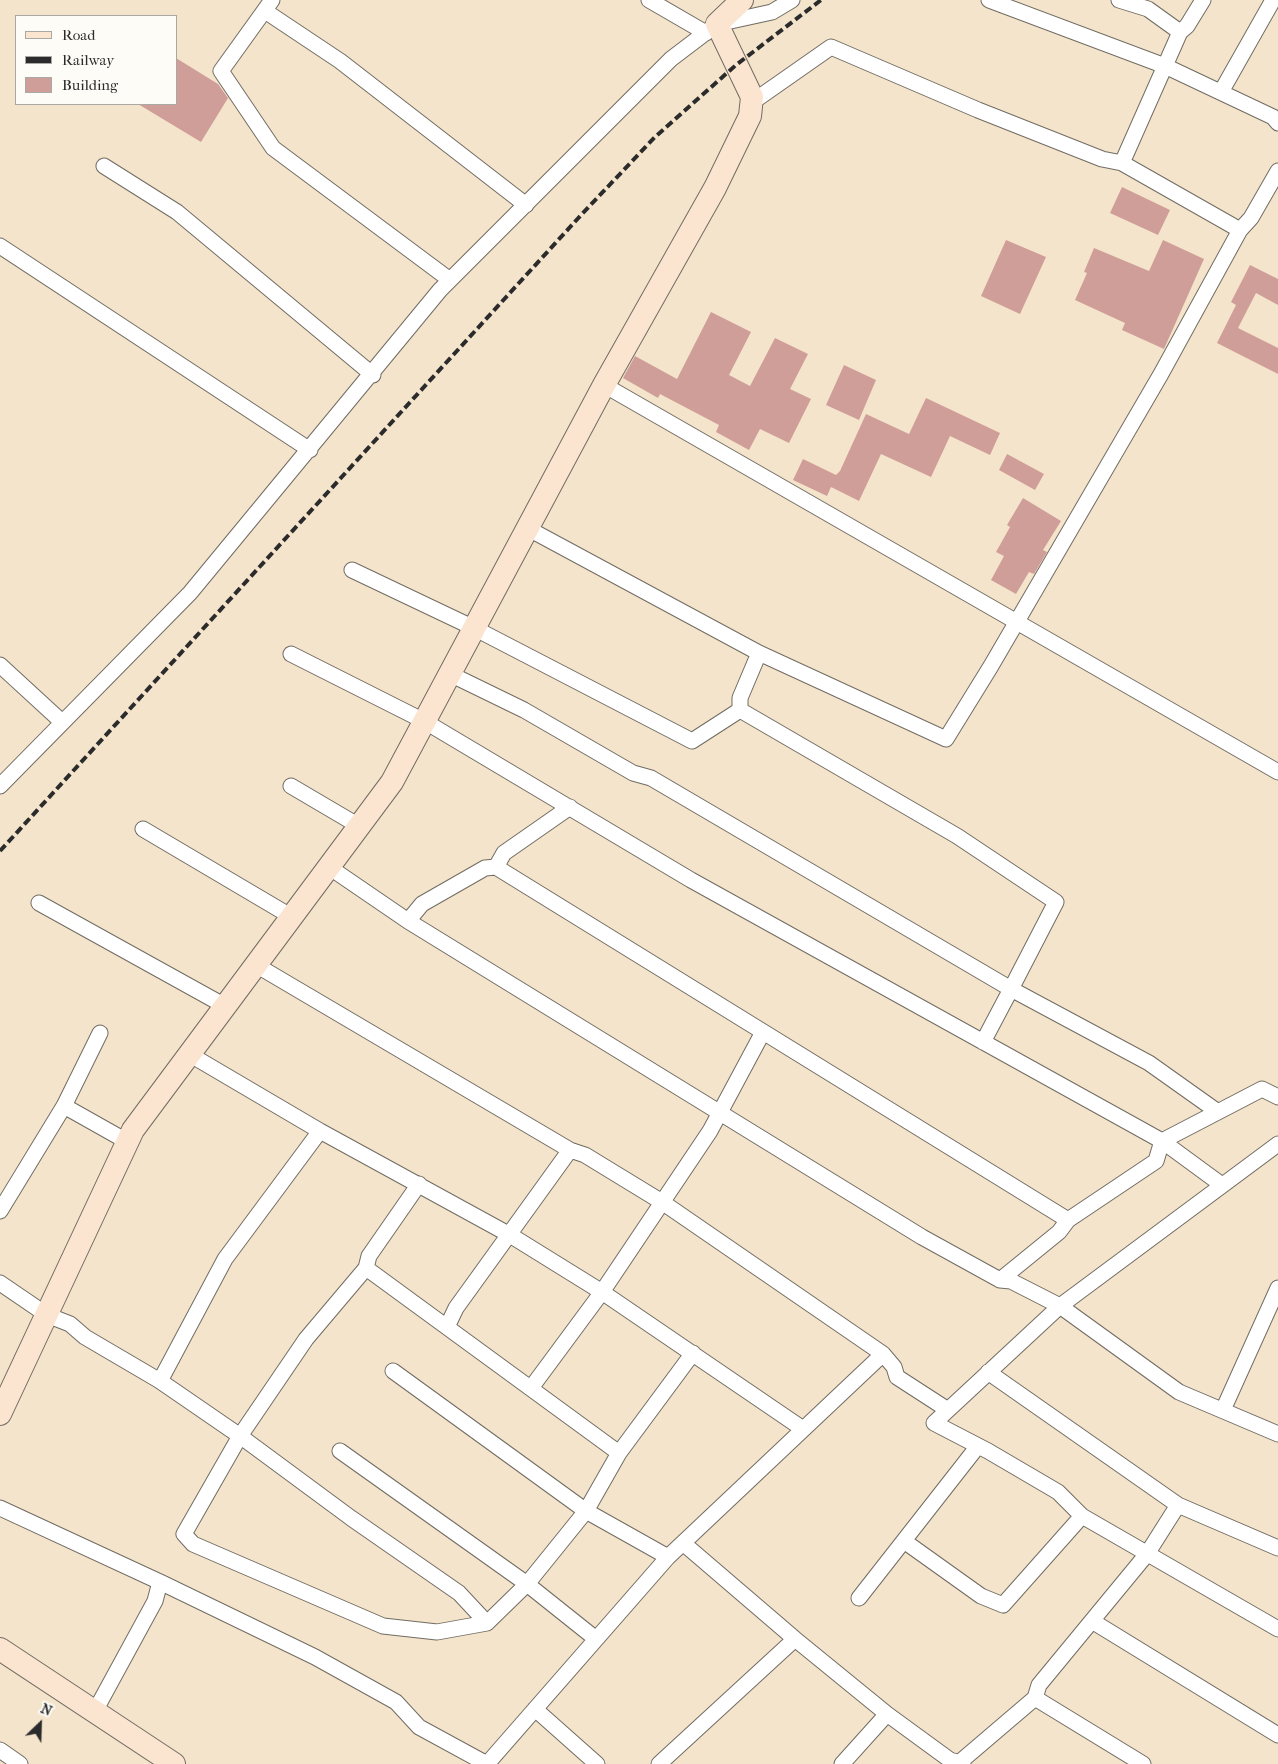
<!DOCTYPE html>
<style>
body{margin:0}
#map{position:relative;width:1278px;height:1764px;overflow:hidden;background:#f4e4cb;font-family:"IM FELL French Canon",serif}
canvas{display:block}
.legend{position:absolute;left:15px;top:15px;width:162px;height:90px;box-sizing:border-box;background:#fdfcf7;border:1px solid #a9a8a5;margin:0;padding:6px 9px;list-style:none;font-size:15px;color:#2b2b2b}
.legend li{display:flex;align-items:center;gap:10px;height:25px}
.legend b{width:25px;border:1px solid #a9a8a5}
.north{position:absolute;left:15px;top:1699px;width:50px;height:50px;-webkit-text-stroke:4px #fdfcf7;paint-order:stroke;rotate:24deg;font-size:14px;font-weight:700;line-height:20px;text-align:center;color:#2b2b2b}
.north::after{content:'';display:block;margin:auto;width:18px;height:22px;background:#2b2b2b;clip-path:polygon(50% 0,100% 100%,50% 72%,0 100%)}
</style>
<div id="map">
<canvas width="1278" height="1764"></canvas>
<ul class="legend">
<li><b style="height:6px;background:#fce5d0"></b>Road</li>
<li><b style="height:6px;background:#2b2b2b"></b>Railway</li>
<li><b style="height:14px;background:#d09e98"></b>Building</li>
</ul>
<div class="north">N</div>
</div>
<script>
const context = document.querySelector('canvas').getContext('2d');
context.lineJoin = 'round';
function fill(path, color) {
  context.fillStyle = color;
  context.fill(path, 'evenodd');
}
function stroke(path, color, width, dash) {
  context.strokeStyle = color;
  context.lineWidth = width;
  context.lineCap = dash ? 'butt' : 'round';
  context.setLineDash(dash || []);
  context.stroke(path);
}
fill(new Path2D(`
 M176 58 218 84 228 98 201 142 138 104H176Z
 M1122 187 1170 210 1158 235 1110 213Z
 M1006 240 1046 257 1020 314 981 296Z
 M1163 240 1204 259 1164 349 1122 330 1125 323 1075 300 1087 273 1084 272 1094 248 1149 271Z
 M1250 265 1278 279V305L1256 293 1238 328 1278 348V374L1217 343 1236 305 1231 302Z
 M711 312 751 332 729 375 750 386 775 338 808 354 790 389 811 399 789 443 760 429 749 450 716 432 719 425 660 394 658 398 623 378 635 356 677 379Z
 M844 365 876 380 859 420 826 405Z
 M926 398 1000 433 990 455 950 436 931 477 881 454 859 501 831 487 827 496 793 480 803 459 836 475 840 471 866 414 909 434Z
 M1007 454 1044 474 1035 490 999 470Z
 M1023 498 1061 521 1043 550 1047 552 1034 574 1029 572 1016 594 991 580 1004 556 996 552 1010 527 1007 525Z`), '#d09e98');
const street = new Path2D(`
 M272 0 221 71 273 148 450 280
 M649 0 706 33
 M989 0 1165 66 1273 117 1278 123
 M1119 0 1148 9 1180 32
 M265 11 340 61 526 205
 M1221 92 1273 0
 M751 103 831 47 978 110 1102 159 1122 163 1240 230 1251 218 1278 171
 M1122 163 1180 32 1187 26 1203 0
 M104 166 177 212 373 375
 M0 246 310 450
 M604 385 1278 772
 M527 528 759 653 946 739 991 666 1161 374 1240 230
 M352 570 474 628 692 741 740 710
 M291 654 424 721 691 880 1162 1141 1262 1089 1278 1097
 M0 665 62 722
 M450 674 524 710 633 773 651 778 1011 989 1056 902 957 836 740 710
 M740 710V698L759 653
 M0 786 190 593 440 290 671 59 717 24 772 12 792 0
 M291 786 359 826
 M143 829 292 917
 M329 867 408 921 922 1237 1000 1280 1011 1281 1060 1306 1179 1392 1278 1434
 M496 867 504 853 570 807
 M39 903 225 1006
 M408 921 422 904 485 868 496 867 1068 1220
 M256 965 570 1150 585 1155 662 1202 883 1354 894 1367 897 1377 948 1410
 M983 1042 1011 989 1149 1063 1218 1112
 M189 1054 320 1131 510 1235 602 1292 803 1429
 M64 1106 128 1142
 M1278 1144 1060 1306 934 1423 988 1451 1058 1492 1082 1516 1278 1629
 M419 1184 369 1256 366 1268 306 1339 240 1436 184 1534 193 1544 383 1626 437 1632 487 1623
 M0 1211 64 1106 100 1033
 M366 1268 619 1453
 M1000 1280 1059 1232 1068 1220 1156 1161 1162 1141 1222 1185
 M0 1283 47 1315 70 1324 85 1337 160 1381 240 1436 351 1518 459 1593 487 1623 527 1584 586 1511 619 1453 693 1353
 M447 1327 456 1308 570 1150
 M393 1371 586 1511 668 1557
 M988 1372 1178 1505 1278 1548
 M160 1381 225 1259 320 1131
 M531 1388 602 1292 710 1131 763 1032
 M1223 1410 1278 1288
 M340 1451 527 1584 596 1639
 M0 1508 160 1582 155 1601 94 1713
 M904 1541 981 1596 1003 1605 1082 1516
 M683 1543 795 1639 887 1714 950 1760 963 1764
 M160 1582 315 1657 396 1702 419 1727 487 1764
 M859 1598 978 1446
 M1092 1621 1278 1735
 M1035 1698 1143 1764
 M535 1709 597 1764
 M0 1750 20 1764
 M960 1762 1035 1698 1039 1685 1147 1554 1178 1505
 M487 1764 668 1557 883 1354
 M659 1764 795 1639
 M842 1764 887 1714`);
const secondary = new Path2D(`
 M0 1414 133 1130 392 782 604 385 715 188 750 116 752 97 717 24 742 0
 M0 1649 174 1764`);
stroke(street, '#716c63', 17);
stroke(secondary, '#716c63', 24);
stroke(street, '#fff', 15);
stroke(secondary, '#fce5d0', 22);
stroke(new Path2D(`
 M0 851 582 214 655 137 736 65 821 0`), '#2b2b2b', 4, [8, 4]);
</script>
